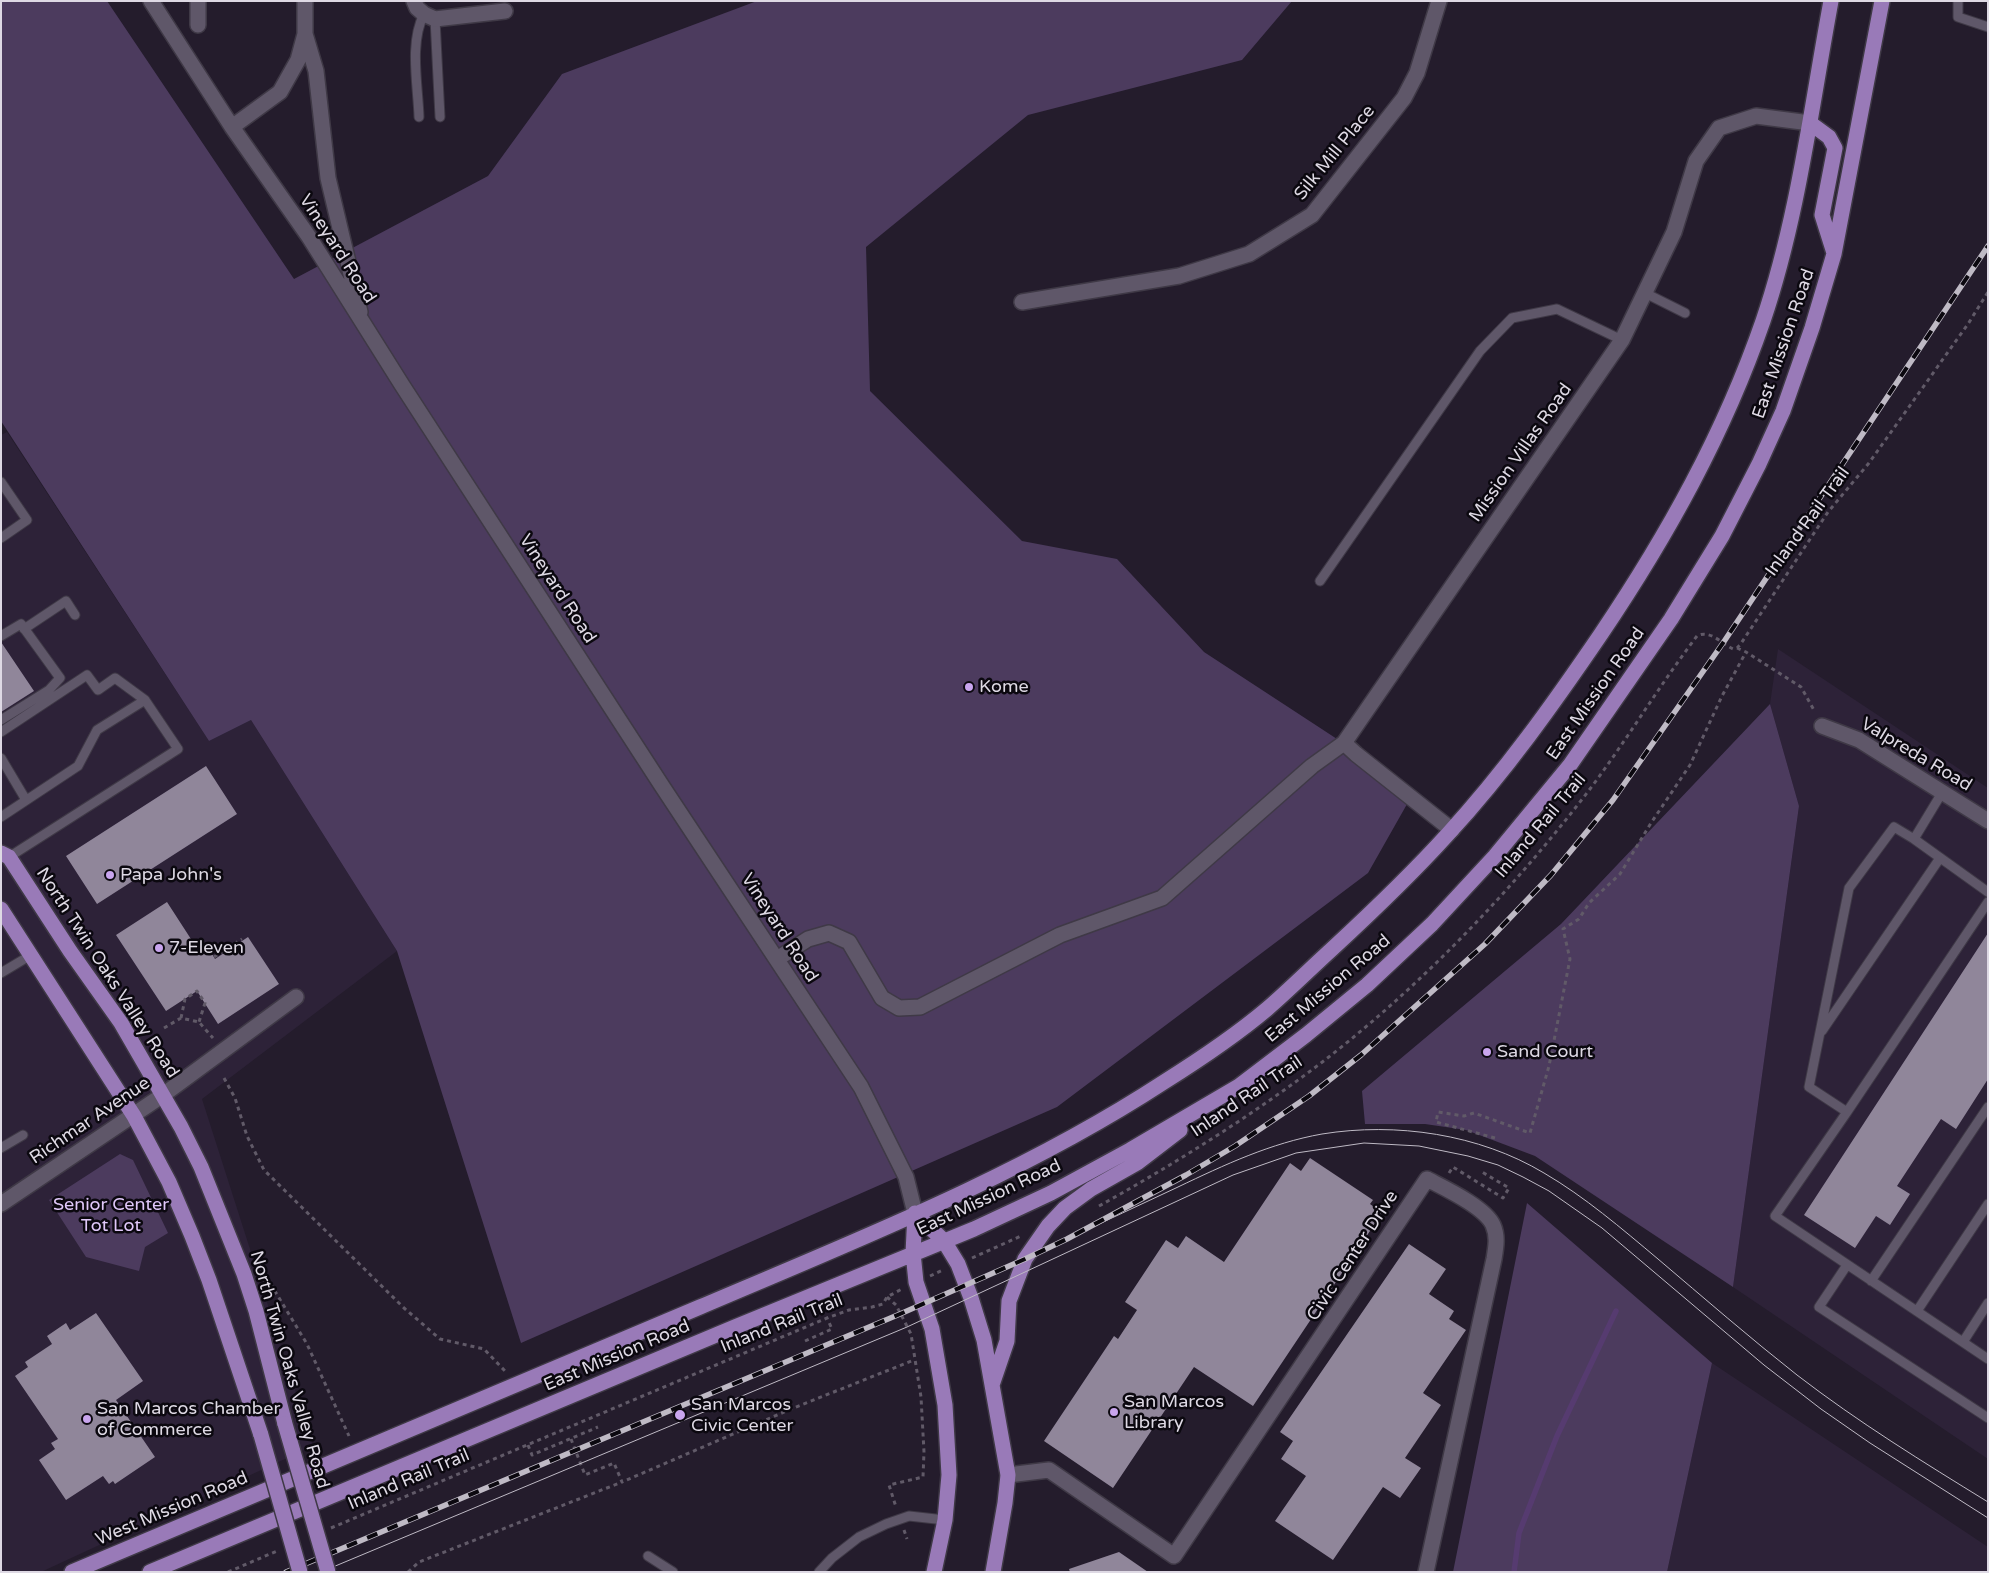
<!DOCTYPE html>
<style>
body{margin:0}
#map{position:relative;width:1989px;height:1573px;overflow:hidden;background:#241c2c;font-family:"Varela Round",sans-serif}
canvas{display:block}
.frame{position:absolute;inset:0;border:2px solid #ded9e4;pointer-events:none}
</style>
<div id="map">
<canvas width="1989" height="1573"></canvas>
<div class="frame"></div>
</div>
<script>
const context = document.querySelector('canvas').getContext('2d');
context.lineJoin = 'round';
function fill(path, color) {
  context.fillStyle = color;
  context.fill(path, 'evenodd');
}
function stroke(path, color, width, dash) {
  context.strokeStyle = color;
  context.lineWidth = width;
  context.lineCap = dash ? 'butt' : 'round';
  context.setLineDash(dash || []);
  context.stroke(path);
}
function drawText(font, color, halo, rows, align = 'center') {
  context.font = font + ' "Varela Round",sans-serif';
  context.lineWidth = 5;
  context.setLineDash([]);
  context.textBaseline = 'middle';
  context.strokeStyle = halo;
  context.fillStyle = color;
  for (const [text, x, y, turn = 0] of rows) {
    context.save();
    context.translate(x, y);
    context.rotate((+turn || 0) * Math.PI / 180);
    context.textAlign = isNaN(turn) ? turn : align;
    if (halo) context.strokeText(text, 0, 0);
    context.fillText(text, 0, 0);
    context.restore();
  }
}
fill(new Path2D(`
 M7 432 209 741 251 720 397 951 202 1099 313 1446 41 1572H1V435Z
 M1778 649 1988 788V1459L1733 1287 1799 806 1770 704Z
 M1712 1363 1988 1547V1572H1667Z`), '#2d2238');
fill(new Path2D(`
 M1 1H107L294 279 488 176 562 74 757 1H1292L1242 60 1028 115 866 247 870 391 1022 541 1117 559 1204 652 1415 790 1368 873 1057 1107 521 1343 397 951 251 720 209 741 1 421Z
 M1770 704 1799 806 1733 1287 1535 1156 1466 1130 1425 1124H1365L1362 1091 1561 924Z
 M120 1154 133 1160 168 1233 145 1247 139 1271 86 1257 49 1200Z
 M1527 1203 1712 1363 1667 1572H1453Z`), '#4c3b5e');
stroke(new Path2D(`
 M1514 1572 1519 1533 1557 1436 1616 1311`), '#563b70', 5.5);
fill(new Path2D(`
 M1 642 34 691 1 712Z
 M206 766 237 814 97 904 66 856Z
 M167 902 200 953 208 947 215 959 248 937 279 984 218 1024 197 991 166 1011 116 935Z
 M1988 933V1079L1956 1129 1941 1119 1897 1186 1910 1194 1890 1225 1876 1216 1855 1248 1804 1215Z
 M1310 1158 1373 1200 1370 1204 1382 1213 1253 1406 1194 1367 1113 1488 1044 1441 1114 1336 1118 1339 1137 1310 1125 1302 1166 1240 1178 1248 1186 1236 1224 1262 1290 1163 1301 1171Z
 M1409 1244 1446 1269 1429 1294 1454 1311 1449 1319 1466 1330 1423 1393 1441 1405 1405 1458 1421 1468 1400 1498 1383 1487 1333 1560 1275 1521 1306 1476 1281 1459 1293 1441 1280 1432Z
 M96 1313 143 1381 116 1400 155 1457 115 1484 113 1481 109 1484 103 1476 66 1500 39 1460 55 1449 51 1443 58 1439 15 1376 28 1367 25 1362 52 1344 47 1336 66 1323 70 1330Z
 M1119 1552 1148 1572H1070L1069 1569Z`), '#90869a');
const lane = new Path2D(`
 M1958 1V17L1988 27
 M435 19 440 117
 M419 117C418 85 409 43 424 14
 M1645 293 1685 313
 M1 482 27 520 1 538
 M1320 581 1480 351 1512 318 1557 309 1622 340
 M24 629 66 601 75 615
 M1 636 21 624 60 678 49 690 1 720
 M1 732 87 675 98 690 115 678 145 700 97 730 78 766 1 817
 M1 758 26 800
 M1943 791 1914 839 1894 827 1849 888 1809 1087 1847 1112 1988 902
 M1914 839 1988 892
 M9 857 178 749 145 700
 M1 973 31 955
 M1822 1031 1940 858
 M1847 1112 1775 1216 1988 1359
 M1 1148 23 1135
 M1847 1265 1819 1307 1988 1418
 M1871 1281 1988 1107
 M1917 1311 1988 1204
 M1963 1342 1988 1303
 M648 1556 673 1572
 M819 1572 832 1558 859 1537 886 1524 909 1516 945 1520`);
const street = new Path2D(`
 M198 1V25
 M414 1 417 8 424 14 435 19 505 11
 M1022 302 1179 276 1249 254 1312 215 1404 98 1417 73 1439 1
 M1822 726 1859 740 1988 821
 M1452 830 1356 754 1344 743 1622 340 1674 232 1696 161 1719 128 1756 116 1810 123
 M777 959 808 939 829 933 849 942 882 998 899 1008 920 1007 1060 935 1162 898 1312 766 1344 743
 M163 1095 296 997
 M1008 1475 1049 1470 1174 1556 1427 1179C1444 1188 1485 1207 1493 1225 1498 1236 1496 1247 1494 1259L1426 1572`);
const secondary = new Path2D(`
 M151 1 232 127 309 237 402 385 662 786 861 1087 906 1177 915 1213
 M305 34 316 71 328 178 360 312
 M232 127 280 92 298 60 305 34V1
 M1 1204 163 1095`);
const primary = new Path2D(`
 M1810 123 1829 137 1835 148 1822 215 1834 253
 M1 853 9 857 70 951 121 1023 181 1127 201 1167 244 1274 256 1311 285 1424
 M1 909 134 1116 169 1182 192 1236 209 1280 261 1435
 M915 1213 944 1241 958 1264 971 1298 984 1340 1008 1475 1005 1503 993 1572
 M915 1213 913 1253 916 1282 932 1329 945 1405 949 1475 945 1520 934 1572
 M992 1385 1007 1341 1009 1301 1025 1259 1048 1226 1065 1208 1091 1189 1137 1163 1180 1130
 M72 1572C281 1483 491 1396 700 1307 857 1240 1020 1176 1164 1082 1199 1060 1235 1036 1267 1009 1289 990 1310 969 1332 949 1372 912 1411 875 1448 834 1505 772 1554 703 1601 634 1667 536 1724 434 1763 321 1798 218 1811 108 1831 1
 M150 1572 735 1327 974 1229 1051 1193 1130 1150 1239 1086 1306 1035 1367 985 1432 924 1495 856 1570 765 1671 619 1722 536 1759 464 1783 411 1812 328 1834 254 1882 1`);
stroke(lane, '#3f3946', 11);
stroke(street, '#3f3946', 18);
stroke(secondary, '#3f3946', 18);
stroke(primary, '#3f3946', 18);
stroke(new Path2D(`
 M1737 648 1746 652 1801 687 1815 712
 M214 957 242 939
 M181 1018 185 999 197 991 205 1003 199 1022
 M164 1028 181 1018 199 1022 213 1038
 M224 1078 235 1098 247 1136 264 1170 404 1308 440 1339 484 1349 505 1371
 M1495 1138 1436 1122 1438 1112 1464 1116 1474 1113 1530 1133 1549 1066 1570 959 1563 929 1579 919 1589 903 1620 874 1651 823 1690 765 1722 696 1746 652
 M1449 1173 1453 1167 1503 1198 1509 1188 1482 1172
 M1099 1206C1176 1163 1251 1116 1321 1063 1416 990 1502 901 1576 807 1620 752 1655 691 1697 636 1710 629 1722 644 1733 649L1737 648 1740 645 1828 512 1869 463 1968 324 1988 292
 M972 1258 1021 1236
 M930 1276 943 1270
 M263 1283H270L307 1344 349 1436
 M887 1297 896 1305 911 1334 921 1397 924 1452 923 1477 889 1485 896 1507
 M805 1341 832 1329 827 1318
 M571 1439 585 1475 614 1463 622 1482 791 1409 914 1360
 M528 1445 532 1455 598 1427
 M331 1528 827 1318 849 1310 872 1307 883 1304 887 1297 902 1289
 M904 1530 907 1539
 M228 1572 277 1551
 M408 1572 419 1562 622 1482`), '#615a68', 3, [4, 4]);
stroke(lane, '#5f5769', 9);
stroke(street, '#5f5769', 15);
stroke(secondary, '#5f5769', 15);
stroke(primary, '#997ab8', 15);
stroke(new Path2D(`
 M1067 1239C1104 1222 1141 1204 1178 1187 1224 1165 1271 1143 1322 1134 1396 1122 1479 1134 1544 1173 1585 1197 1621 1228 1658 1259 1704 1298 1750 1338 1797 1375 1858 1422 1923 1462 1988 1502
 M321 1572 907 1327 1233 1175 1296 1153 1364 1143 1419 1146 1468 1156 1498 1165 1523 1177 1549 1191 1602 1228 1764 1365 1821 1409 1870 1443 1988 1518`), '#bfbac5', 1);
const rail = new Path2D(`
 M286 1572 900 1314 1025 1259 1067 1239 1186 1175 1235 1146 1309 1096 1361 1055 1485 944 1551 875 1613 800 1723 643 1988 246`);
stroke(rail, '#bfbac5', 5.5);
stroke(rail, '#0b080f', 4, [11]);
const primaryBridge = new Path2D(`
 M285 1424 328 1572
 M261 1435 300 1572`);
stroke(primaryBridge, '#3f3946', 18, []);
stroke(primaryBridge, '#997ab8', 15);
for (const [x, y, r, color] of [
 [969,687,5,"#c9a5ee"],
 [110,875,5,"#c9a5ee"],
 [159,948,5,"#c9a5ee"],
 [1487,1052,5,"#c9a5ee"],
 [1114,1412,5,"#c9a5ee"],
 [680,1415,6,"#c9a5ee"],
 [87,1419,5,"#c9a5ee"]
]) {
  const dot = new Path2D();
  dot.arc(x, y, r, 0, 2 * Math.PI);
  context.fillStyle = color;
  context.fill(dot);
  stroke(dot, '#0b080f', 2);
}
drawText('18px', '#ded9e4', '#0b080f', [
 ["Silk Mill Place",1335,153,-51],
 ["Vineyard Road",337,249,57],
 ["East Mission Road",1784,344,-71],
 ["Mission Villas Road",1521,453,-55],
 ["Inland Rail Trail",1808,522,-54],
 ["Vineyard Road",557,589,57],
 ["East Mission Road",1596,694,-55],
 ["Valpreda Road",1916,755,31],
 ["Inland Rail Trail",1541,826,-50],
 ["Vineyard Road",779,928,57],
 ["North Twin Oaks Valley Road",107,973,57],
 ["East Mission Road",1328,989,-40],
 ["Inland Rail Trail",1247,1097,-34],
 ["Richmar Avenue",90,1121,-34],
 ["East Mission Road",989,1198,-25],
 ["Civic Center Drive",1353,1256,-57],
 ["Inland Rail Trail",782,1324,-22],
 ["East Mission Road",617,1356,-23],
 ["North Twin Oaks Valley Road",289,1370,74],
 ["Inland Rail Trail",409,1480,-23],
 ["West Mission Road",172,1509,-23]
]);
drawText('18px', '#ded9e4', '#0b080f', [
 ["Kome",979,687],
 ["Papa John's",120,875],
 ["7-Eleven",169,948],
 ["Sand Court",1497,1052],
 ["San Marcos",1124,1402],
 ["Library",1124,1423],
 ["San Marcos",691,1405],
 ["Civic Center",691,1426],
 ["San Marcos Chamber",97,1409],
 ["of Commerce",97,1430]
], 'left');
drawText('18px', '#e0c8fa', '#0b080f', [
 ["Senior Center",111,1205],
 ["Tot Lot",111,1226]
]);
</script>
